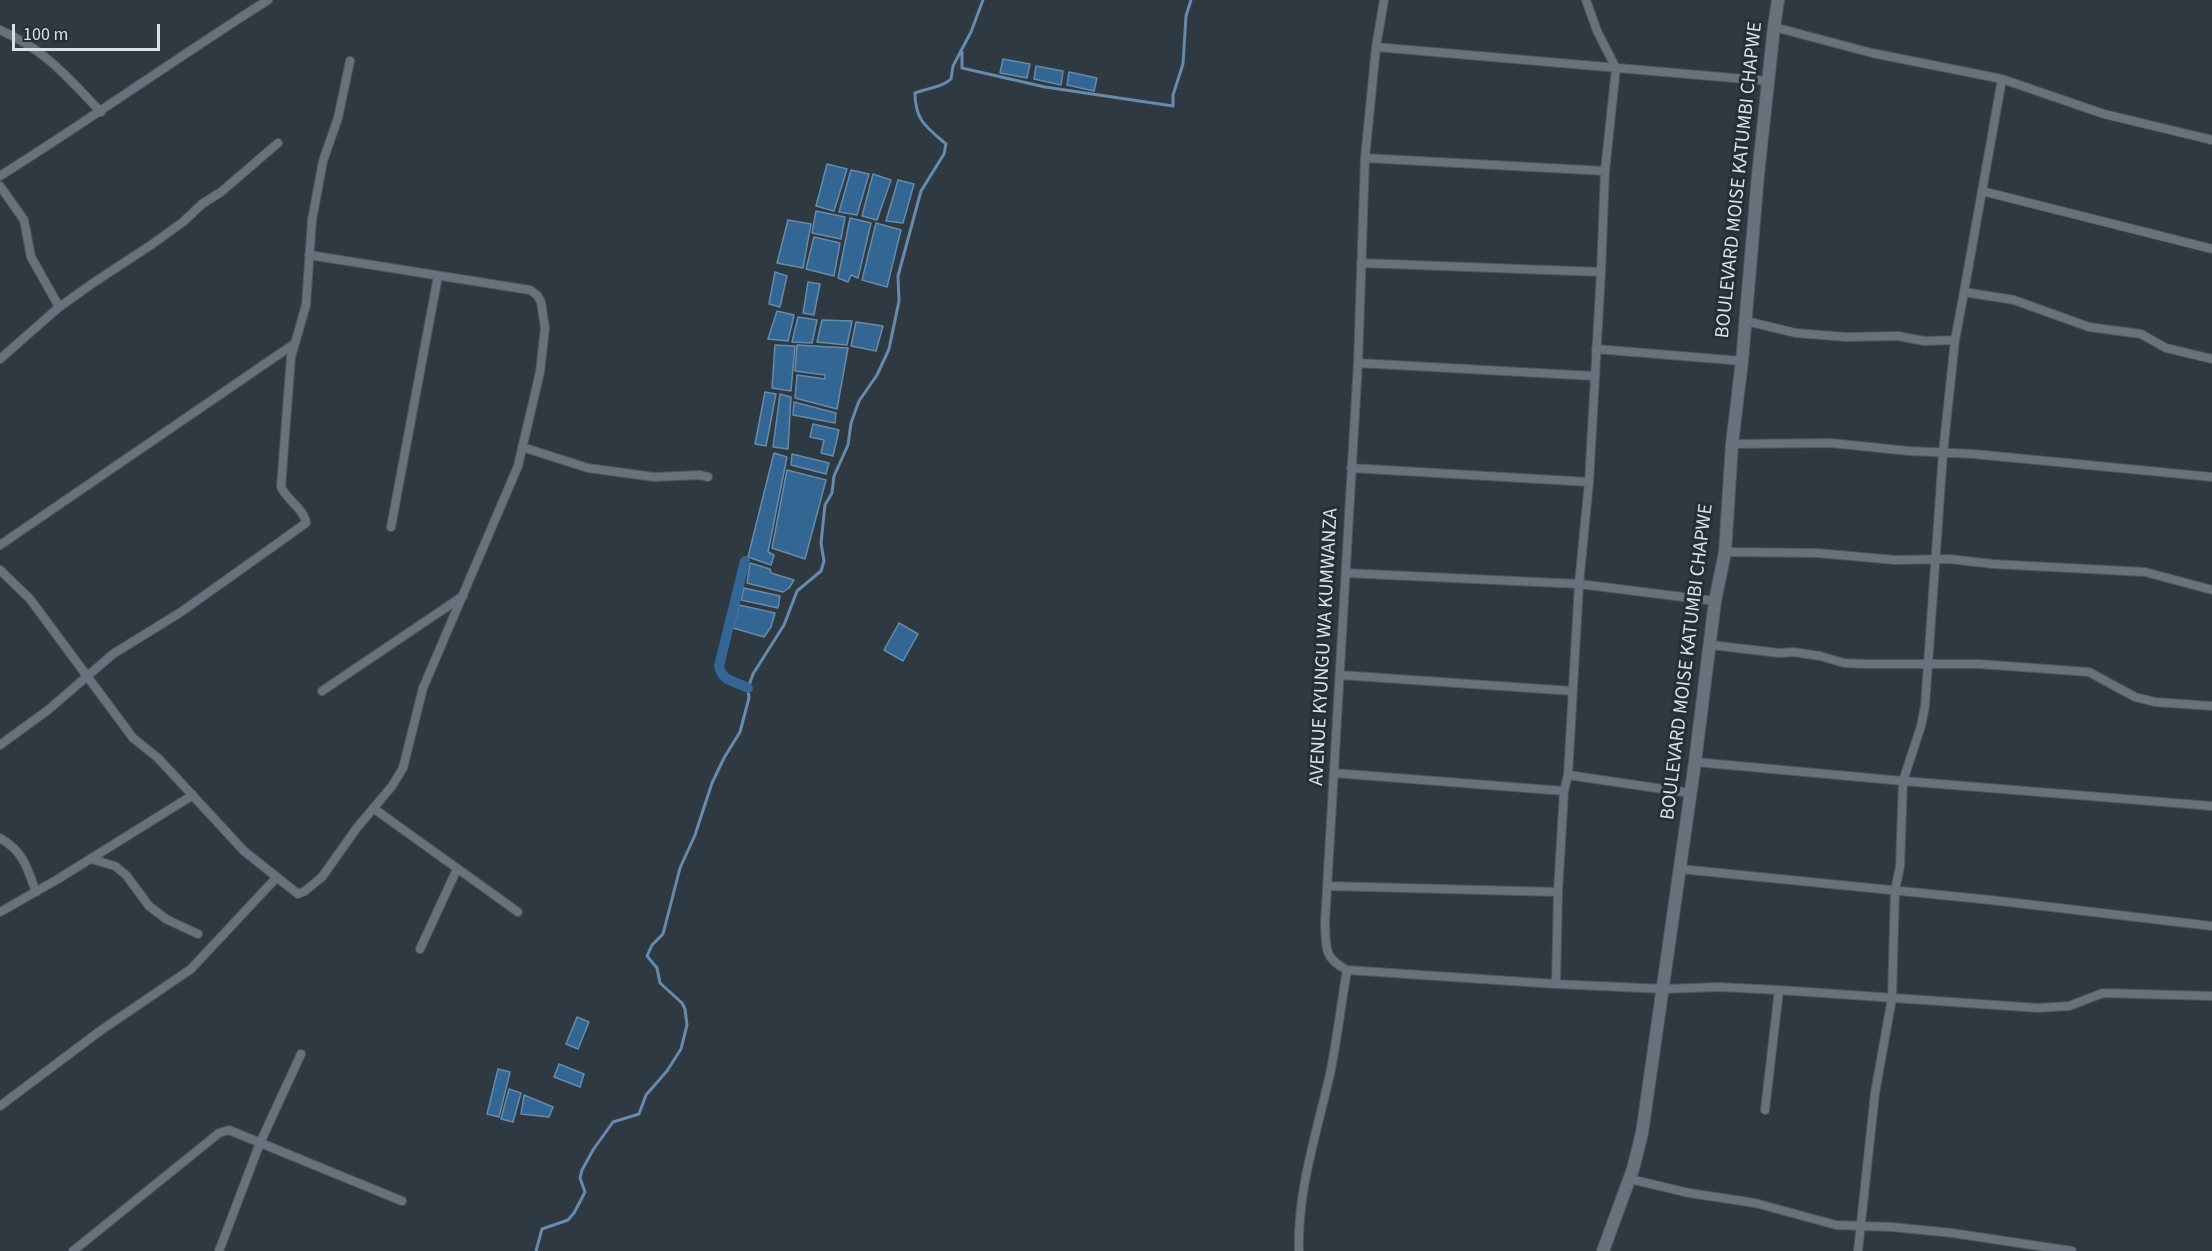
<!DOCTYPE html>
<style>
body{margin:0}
#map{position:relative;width:2212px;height:1251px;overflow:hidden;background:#2f3941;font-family:"Source Sans 3",sans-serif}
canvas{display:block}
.scale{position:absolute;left:12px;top:24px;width:148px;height:27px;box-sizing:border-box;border:3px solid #dae1e6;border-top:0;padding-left:8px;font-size:18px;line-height:21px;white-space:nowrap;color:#dae1e6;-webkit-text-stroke:4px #252f37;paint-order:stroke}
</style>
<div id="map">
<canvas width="2212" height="1251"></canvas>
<div class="scale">100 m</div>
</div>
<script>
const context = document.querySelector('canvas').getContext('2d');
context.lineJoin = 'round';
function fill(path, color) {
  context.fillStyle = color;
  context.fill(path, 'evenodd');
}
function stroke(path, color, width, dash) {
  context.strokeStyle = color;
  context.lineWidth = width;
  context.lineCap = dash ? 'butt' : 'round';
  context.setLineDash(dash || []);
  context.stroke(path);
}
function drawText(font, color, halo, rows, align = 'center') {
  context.font = font + ' "Source Sans 3",sans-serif';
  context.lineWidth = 6;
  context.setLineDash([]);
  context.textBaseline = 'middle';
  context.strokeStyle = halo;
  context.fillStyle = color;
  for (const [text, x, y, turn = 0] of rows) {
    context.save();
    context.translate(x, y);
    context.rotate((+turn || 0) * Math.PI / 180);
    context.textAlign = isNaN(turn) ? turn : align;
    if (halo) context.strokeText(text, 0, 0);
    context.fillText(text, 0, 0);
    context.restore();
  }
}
const water = new Path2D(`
 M1003 59 1030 64 1027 78 1000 73Z
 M1036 66 1063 71 1061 85 1034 79Z
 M1069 72 1097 78 1094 91 1067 85Z
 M827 164 847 169 834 211 816 206Z
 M851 170 869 174 857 215 839 212Z
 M873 174 891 180 877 220 862 216Z
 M898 180 914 184 903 223 886 221Z
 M816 211 845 217 841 239 812 233Z
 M850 218 871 223 858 278 851 275 848 282 838 278Z
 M788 220 811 224 803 268 777 263Z
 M876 223 901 230 887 287 862 280Z
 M814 237 840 243 834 276 806 269Z
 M775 272 787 276 780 307 769 304Z
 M808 282 820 284 814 315 803 313Z
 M777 311 794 315 788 341 768 339Z
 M798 317 817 320 812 343 792 342Z
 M822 320 852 321 847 345 817 342Z
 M856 322 883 326 876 351 851 346Z
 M775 345 795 346 791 391 772 388Z
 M797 345 848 348 837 409 795 398 797 375 825 379V375L795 371Z
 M765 392 776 394 766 446 755 444Z
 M780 394 791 397 788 449 773 447Z
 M794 402 836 413 835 423 793 415Z
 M813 424 839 430 833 456 821 453 824 440 810 437Z
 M774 453 787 457 768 552 774 555 771 565 748 557Z
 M792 454 829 463 826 474 791 465Z
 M787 470 826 480 805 559 772 548Z
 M750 563 770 569 771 573 794 580 789 588 783 592 747 583Z
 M744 588 780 596 778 608 741 600Z
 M739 605 775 613 771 627 764 637 733 628Z
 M899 623 918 634 903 661 884 650Z
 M577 1017 589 1022 578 1049 566 1044Z
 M559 1064 584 1074 580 1087 554 1077Z
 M498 1069 510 1072 499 1117 487 1114Z
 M509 1089 521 1093 513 1122 501 1119Z
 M524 1095 553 1107 549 1117 521 1114Z`);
fill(water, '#346693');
stroke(water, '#668bac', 1.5);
stroke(new Path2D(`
 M962 52V68L1045 87 1173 106V95L1183 64 1186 16 1191 0
 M536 1251 542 1229 568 1220 574 1213 585 1192 580 1178 582 1170 593 1150 613 1122 639 1114 646 1095 667 1071 681 1049 687 1025 685 1009 682 1003 660 983 657 968 647 956 652 945 663 934 680 868 695 835 712 783 724 758 740 732 749 698 748 688 753 674 784 625 797 591 821 571 824 561 821 543 825 505 832 493 834 476 848 445 851 423 859 401 877 375 889 349 899 301 898 276 921 191 944 154 946 144C926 127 915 120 915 93 927 88 941 88 951 79L953 66 971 32 983 0`), '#668bac', 3);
stroke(new Path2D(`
 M745 561 719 666C722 682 736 681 748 688`), '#346693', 10);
const street = new Path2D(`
 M1384 0 1376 47 1365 158 1358 363 1325 922C1326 946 1323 958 1347 970L1556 984 1664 989 1719 987 1779 990 2038 1008 2069 1006 2103 993 2212 996
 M1774 27 1872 53 2002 79 2104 114 2212 140
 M0 30C47 51 66 76 101 112
 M1376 47 1768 81
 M1365 158 1605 171
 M0 176C91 119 178 57 268 0
 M0 186 24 220 31 257 57 303 58 308 0 359
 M1982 191 2212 249
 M1361 263 1601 272
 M1964 292 2002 79
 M58 308 93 283 151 245 183 222 202 204 221 192 278 143
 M1746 321 1796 333 1846 337 1898 336 1924 341 1955 340 1964 292 2014 300 2089 327 2141 334 2166 348 2212 359
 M1596 349 1742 361
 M1358 363 1594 376
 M1732 444 1831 443 1909 451 1974 454 2212 477
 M522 447 588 468 654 477 700 475 708 477
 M1351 468 1589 482
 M391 527 438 276
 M0 545 294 344
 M1725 552 1817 553 1895 560 1949 559 1993 564 2145 572 2212 590
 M0 570 30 599 133 738 158 758 244 851 298 894 305 891 322 877 356 829 392 786 403 768 423 688 518 466 540 372 545 328 541 302 537 295 530 290 309 255
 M1346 573 1579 584 1715 601
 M1711 645 1779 653 1793 652 1820 656 1844 663 1866 664H1979L2089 672 2135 697 2155 702 2212 706
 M1340 675 1573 691
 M322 691 463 596
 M0 745 48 710 113 654 181 612 306 523C305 510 287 500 281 487L291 357 306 305 312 220 323 161 338 118 350 61
 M1695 762 1903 781 2212 806
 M1334 773 1564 791
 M1568 775 1690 793
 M373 808 518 912
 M0 838C23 851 27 867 36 892
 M91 859 115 866 126 875 149 906 166 919 198 934
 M1680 869 1991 900 2212 926
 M1328 886 1558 892
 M0 912 58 879 193 795
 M420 949 457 869
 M1556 984 1558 892 1564 791 1568 775 1579 584 1589 482 1601 272 1605 171 1616 68 1597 31 1586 0
 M0 1106 100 1031 191 969 277 877
 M1765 1110 1779 990
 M1630 1179 1689 1193 1755 1203 1836 1225 1892 1227 1952 1233 2072 1251
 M73 1251 219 1133 229 1130 402 1201
 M219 1251 260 1143 301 1054
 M1299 1251C1297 1191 1317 1132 1330 1074 1337 1040 1341 1005 1347 970
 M1858 1251 1875 1093 1892 998 1895 890 1900 867 1903 781 1921 726 1925 706 1943 453 1955 340`);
const secondary = new Path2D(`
 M1603 1251 1633 1169 1642 1133 1695 762 1715 601 1725 552 1732 444 1742 361 1758 175 1774 27 1778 0`);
stroke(street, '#4e565d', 10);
stroke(secondary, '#4e565d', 14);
stroke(street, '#67727c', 8);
stroke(secondary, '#67727c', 12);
drawText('20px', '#dae1e6', '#252f37', [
 ["BOULEVARD MOISE KATUMBI CHAPWE",1740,180,-84],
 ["AVENUE KYUNGU WA KUMWANZA",1325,647,-87],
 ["BOULEVARD MOISE KATUMBI CHAPWE",1688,662,-83]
]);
</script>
